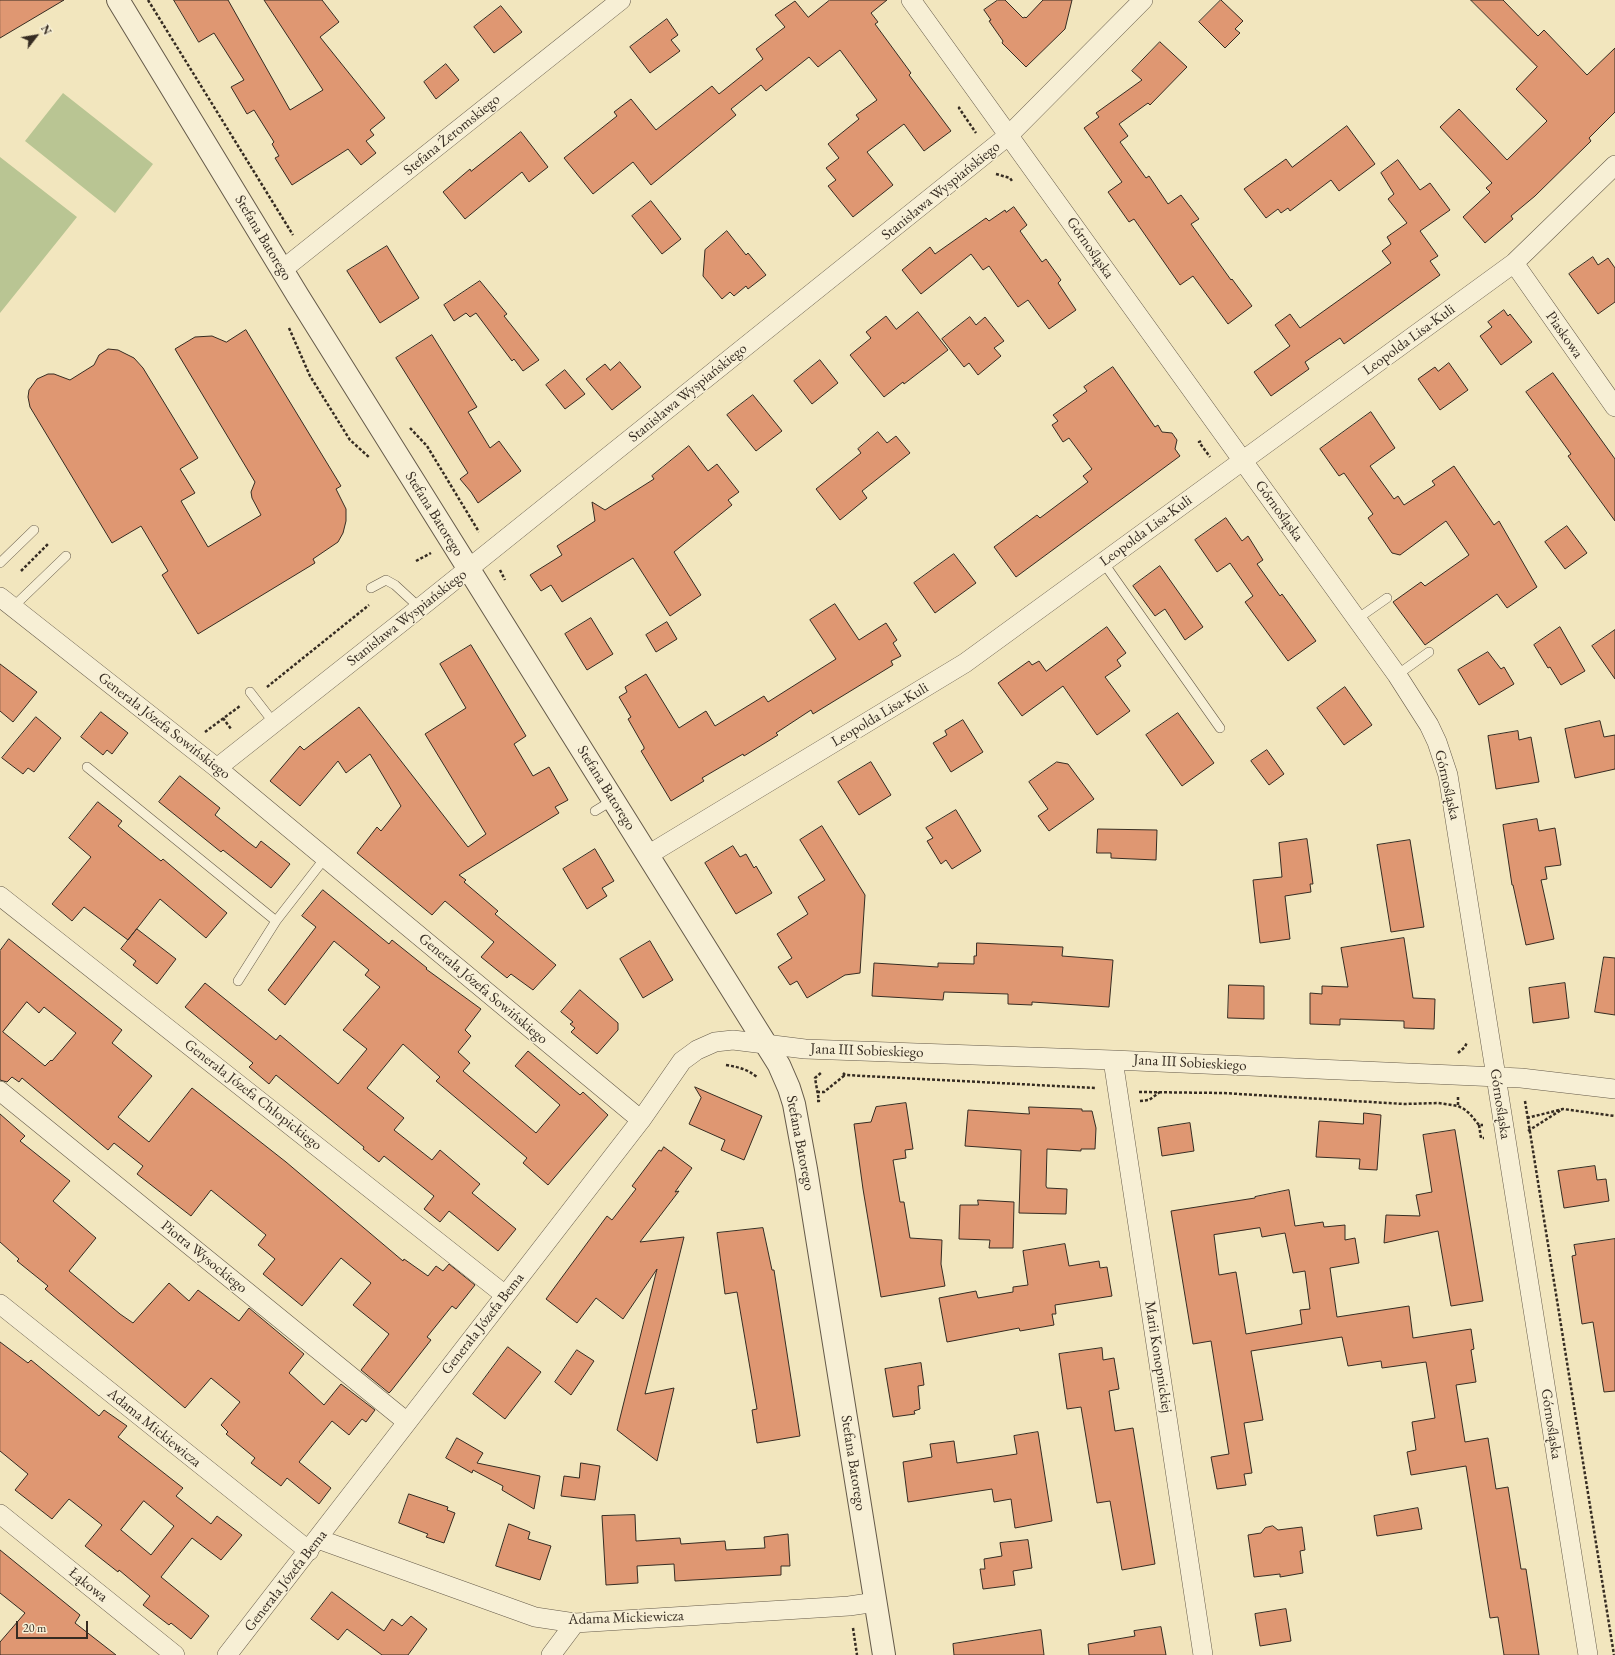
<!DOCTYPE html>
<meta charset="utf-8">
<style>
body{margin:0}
#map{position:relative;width:1615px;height:1655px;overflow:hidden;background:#f2e6be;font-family:"EB Garamond",serif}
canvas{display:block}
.north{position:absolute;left:16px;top:16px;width:40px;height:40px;-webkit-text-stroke:3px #f7efd5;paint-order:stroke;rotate:59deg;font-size:11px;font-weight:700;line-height:16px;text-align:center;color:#362c22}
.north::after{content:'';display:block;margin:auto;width:14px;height:18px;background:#362c22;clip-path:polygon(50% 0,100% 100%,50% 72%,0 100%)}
.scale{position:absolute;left:16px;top:1621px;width:72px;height:18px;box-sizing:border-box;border:2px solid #362c22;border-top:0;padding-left:5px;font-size:12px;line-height:14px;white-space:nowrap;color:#362c22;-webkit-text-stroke:3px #f7efd5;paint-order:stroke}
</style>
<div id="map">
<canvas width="1615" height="1655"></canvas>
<div class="north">N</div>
<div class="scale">20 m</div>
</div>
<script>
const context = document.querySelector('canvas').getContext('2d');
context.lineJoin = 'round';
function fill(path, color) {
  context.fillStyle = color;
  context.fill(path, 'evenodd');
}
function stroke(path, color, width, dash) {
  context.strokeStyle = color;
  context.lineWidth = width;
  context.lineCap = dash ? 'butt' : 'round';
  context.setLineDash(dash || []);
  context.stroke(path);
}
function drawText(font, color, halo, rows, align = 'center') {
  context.font = font + ' "EB Garamond",serif';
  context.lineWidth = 3;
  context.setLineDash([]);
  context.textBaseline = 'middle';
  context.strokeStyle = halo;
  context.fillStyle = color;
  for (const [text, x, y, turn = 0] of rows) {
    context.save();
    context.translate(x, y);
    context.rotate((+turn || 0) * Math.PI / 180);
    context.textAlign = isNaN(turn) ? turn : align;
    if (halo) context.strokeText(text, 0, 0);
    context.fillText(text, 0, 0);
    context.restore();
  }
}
fill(new Path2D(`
 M63 93 153 164 115 213 25 141Z
 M0 157 77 217 0 313Z`), '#b9c593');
const building = new Path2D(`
 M0 0H64L0 38Z
 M174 0H228L290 110 323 90 264 0H322L339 22 320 37 385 118 370 130 374 135 366 141 376 153 361 165 348 149 292 185 275 158 279 156 272 144 274 142 254 110 247 114 231 87 244 80 214 33 199 42Z
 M830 0H887L871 13 878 22 875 24 911 73 909 75 951 131 924 151 904 124 867 152 893 185 853 217 828 186 836 180 826 168 839 158 828 144 859 119 856 115 877 100 840 50 818 67 809 57 766 91 761 85 731 109 736 115 651 185 633 162 593 194 564 158 617 116 614 112 631 99 656 130 712 86 719 94 763 59 756 49 785 27 775 15 795 1 808 17Z
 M998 0H1005L1023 18 1025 17 1026 18 1043 0H1072L1065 29 1026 67 1002 43 1003 41 989 21 991 20 984 10Z
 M1221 0 1243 21 1235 29 1240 33 1225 48 1199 22Z
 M1471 0H1503L1538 36 1544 30 1587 75 1615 48V112L1589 138 1591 141 1535 196 1511 216 1513 219 1485 243 1463 217 1490 192 1486 188 1492 183 1440 127 1459 109 1507 160 1547 121 1516 89 1537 67Z
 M501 6 522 32 494 53 474 27Z
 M667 19 678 35 671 40 680 51 650 73 630 47Z
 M1160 42 1187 67 1150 105 1148 103 1119 124 1128 136 1120 142 1146 178 1149 176 1168 204 1181 195 1199 219 1191 224 1231 280 1232 279 1252 306 1228 324 1193 276 1180 285 1134 219 1129 222 1108 192 1122 182 1084 128 1099 117 1096 113 1142 80 1132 71Z
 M446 64 459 80 436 99 424 82Z
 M1347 126 1375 164 1339 191 1331 180 1290 211 1288 208 1281 213 1278 209 1266 218 1244 189 1286 159 1292 167Z
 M521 132 548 167 529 182 522 172 465 219 443 192 470 169 471 171Z
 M1398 160 1420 190 1430 183 1450 210 1420 231 1438 256 1430 261 1440 275 1344 344 1340 338 1305 362 1309 369 1271 396 1254 372 1290 346 1275 325 1290 314 1300 328 1391 263 1382 251 1391 244 1387 237 1407 223 1388 199 1394 194 1381 173Z
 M651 201 681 239 662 254 632 216Z
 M1014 207 1027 225 1020 231 1042 262 1046 259 1061 280 1058 283 1076 310 1049 329 1028 300 1018 307 989 266 983 270 971 254 921 294 902 270 930 247 935 254 986 218 989 221 1005 210 1006 212Z
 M727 231 746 255 748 253 766 275 748 289 746 286 734 296 730 292 722 299 703 276 705 250Z
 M387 246 419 298 380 323 347 271Z
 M1593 257 1598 265 1608 258 1615 268V302L1598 314 1569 274Z
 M480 281 507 314 504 316 539 360 523 371 514 359 512 361 476 313 470 317 466 313 454 321 444 305Z
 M1504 310 1508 316 1510 314 1532 342 1501 365 1480 336 1492 327 1488 322Z
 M918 312 948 350 904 384 903 382 884 397 850 355 871 338 866 332 886 316 896 329Z
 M970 317 976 325 985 317 1004 341 994 348 1001 356 978 375 969 363 964 367 942 339Z
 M246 330 341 486 336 489 346 509V521L343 533 338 542 313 559 315 563 198 634 162 575 168 571 141 526 112 543 30 407 28 397 29 390 37 379 48 374H54L70 380 94 365 99 355 108 349 118 350 134 358 143 368 198 458 180 469 195 493 181 501 208 547 261 515 252 498 251 492 255 482 175 349 195 337 212 336 226 342Z
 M432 335 477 407 468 412 490 448 499 441 521 471 478 503 471 492 460 479 468 473 396 358Z
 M820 360 838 383 812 404 794 381Z
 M620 362 641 387 612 410 586 379 605 364 610 370Z
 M1449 363 1468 390 1440 410 1418 379 1435 367 1438 371Z
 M1113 367 1155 427 1158 425 1162 432 1172 433 1177 440 1175 449 1180 456 1016 577 994 547 1037 515 1040 518 1088 482 1083 476 1092 469 1069 438 1063 442 1052 425 1058 421 1053 415 1087 391 1084 387Z
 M565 370 585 394 565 409 546 385Z
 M1553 373 1615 459V521L1568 456 1571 454 1526 392Z
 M753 395 782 431 756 451 727 415Z
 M1371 412 1395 448 1370 466 1394 499 1398 496 1404 505 1435 485 1432 481 1454 466 1494 525 1499 521 1537 587 1507 608 1497 594 1425 645 1393 602 1421 582 1425 586 1469 555 1446 521 1400 555 1392 553 1368 518 1373 514 1344 473 1339 476 1320 449Z
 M878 432 887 443 896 436 910 453 862 491 867 498 840 520 816 489 861 453 858 449Z
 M689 446 708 471 717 464 739 492 728 500 732 505 674 552 701 595 670 616 633 558 562 602 551 585 541 591 530 575 562 555 557 546 595 521 592 502 605 510 654 479 652 476Z
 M1226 518 1242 541 1248 536 1263 560 1257 564 1280 596 1282 594 1316 641 1288 661 1245 602 1253 596 1230 563 1217 572 1195 540Z
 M1567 526 1587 553 1565 569 1545 542Z
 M954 554 976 583 935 613 914 583Z
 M1160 566 1203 627 1185 640 1165 609 1155 616 1133 586Z
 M835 604 859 640 886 623 897 640 893 643 901 656 891 661 893 665 813 714 811 710 776 733 778 735 744 756 743 754 702 778 704 781 671 801 641 751 644 749V747L628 719 631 717 619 697 627 692 625 687 646 674 679 728 706 711 715 726 764 696 768 702 836 659 810 620Z
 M591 618 613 654 587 670 565 634Z
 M667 622 677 639 656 652 646 635Z
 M1107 627 1126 653 1117 660 1121 666 1105 677 1130 711 1097 735 1063 686 1022 716 998 683 1029 661 1032 665 1039 661 1046 671Z
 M1560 627 1585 671 1561 685 1550 667 1548 668 1534 645Z
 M1615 630V679L1592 646Z
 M471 645 526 736 514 744 533 776 549 767 568 800 555 807 559 813 459 875 466 880 464 882 498 911 495 914 556 965 533 990 511 974 507 978 481 957 494 942 445 901 432 915 357 853 377 827 381 831 401 806 370 754 346 773 338 761 300 806 270 781 300 746 304 750 359 707 468 847 486 834 425 734 466 708 440 664Z
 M1488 652 1501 669 1504 667 1514 684 1479 705 1458 670Z
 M0 664 37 692 13 722 0 711Z
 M1345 687 1372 725 1344 745 1317 708Z
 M101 712 128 733 112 754 107 750 103 755 81 737Z
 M1178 713 1214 763 1182 786 1146 735Z
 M36 717 61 738 34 772 28 768 23 774 2 758Z
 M963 720 983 752 951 772 933 743 947 735 945 731Z
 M1600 721 1604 737 1615 735V769L1575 778 1565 729Z
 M1518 731 1519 740 1531 737 1539 782 1496 789 1488 736Z
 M1267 750 1284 774 1269 785 1251 761Z
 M871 762 891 795 859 815 838 782Z
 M1057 762 1068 764 1094 799 1049 831 1038 816 1048 809 1029 782Z
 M180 776 220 808 215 815 248 842 256 848 261 841 290 864 271 888 223 850 221 852 159 802Z
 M98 802 122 821 118 826 161 861 163 859 227 913 206 938 160 899 128 940 84 907 72 921 52 904 91 857 69 838Z
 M956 810 981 851 952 869 946 860 941 864 927 841 933 838 926 828Z
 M1537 819 1539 831 1555 828 1561 865 1545 867 1547 879 1541 880 1554 939 1526 945 1513 885H1512L1503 825Z
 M822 826 865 895 860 973 845 975 807 998 797 981 790 985 778 967 792 958 777 934 808 914 798 897 825 880 800 840Z
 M1098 829 1157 830 1156 860 1111 858V853H1097Z
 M1307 839 1313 884H1310L1311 892 1285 896 1290 939 1260 943 1253 880 1282 877 1279 843Z
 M1410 840 1424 927 1391 932 1377 845Z
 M733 846 740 857 746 854 754 868 756 866 772 893 736 914 705 863Z
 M595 849 614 881 602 888 607 896 587 909 563 869Z
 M323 890 389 944 392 940 427 968 426 969 481 1009 465 1030 471 1036 458 1052 470 1063 463 1071 536 1133 560 1105 515 1066 528 1051 580 1095 583 1092 608 1115 548 1185 523 1163 527 1158 436 1081 440 1077 403 1044 367 1088 404 1118 394 1130 432 1160 440 1150 480 1184 472 1193 516 1229 498 1251 449 1211 440 1222 424 1209 434 1196 384 1156 379 1162 363 1149 364 1147 276 1075 269 1084 249 1067 253 1063 185 1007 205 983 276 1040 280 1035 338 1084 367 1049 343 1030 380 987 365 975 369 970 334 941 285 1005 268 990 316 927 302 916Z
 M137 929 176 959 157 984 133 965 136 961 121 949Z
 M1404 938 1413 998 1435 999 1434 1029 1404 1028V1021L1340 1019V1025L1310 1024V993L1322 994V986L1348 987 1341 948Z
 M9 939 122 1030 112 1043 152 1076 118 1117 149 1142 192 1088 286 1162 403 1261 404 1259 428 1276 436 1266 443 1271 449 1264 475 1285 456 1309 452 1306 427 1337 431 1340 391 1391 389 1393 361 1370 389 1334 353 1305 371 1283 341 1258 302 1306 263 1274 275 1259 258 1245 266 1235 211 1190 191 1216 137 1174 143 1166 114 1143 108 1150 22 1078 19 1082 12 1077 7 1082 0 1080V951ZM27 1002 39 1013 44 1007 76 1033 52 1061 51 1060 45 1066 3 1032Z
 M650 941 673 980 643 998 620 959Z
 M977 943 1063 947 1062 956 1113 960 1109 1007 1032 1002V1005L1008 1004V994L944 992 943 1000 872 996 874 963 938 967V963L974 964V956H976Z
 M1604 957 1615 958V1015L1595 1012Z
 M1565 983 1569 1018 1533 1023 1529 988Z
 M1229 985 1264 986V1019L1228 1018Z
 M580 990 618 1023V1030L597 1054 571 1032 575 1028 570 1024 573 1022 561 1012Z
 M695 1087 762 1116 744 1160 721 1150 725 1140 689 1124 701 1098Z
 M906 1103 913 1149 905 1150 906 1158 893 1160 900 1202H904L910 1238 942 1240 941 1264 945 1286 881 1297 863 1189 854 1124 871 1122 876 1107Z
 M1029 1107 1082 1109V1111H1092L1096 1128 1095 1149H1081V1151L1047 1149 1046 1186 1047 1188 1067 1189 1066 1214 1019 1213 1021 1150 965 1146 968 1110 1029 1114Z
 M1364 1113 1381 1115 1377 1170 1359 1169 1360 1159 1316 1157 1319 1121 1363 1124Z
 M0 1114 25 1136 20 1141 70 1181 53 1201 96 1238 69 1271 120 1314 133 1323 169 1283 189 1301 198 1290 239 1321 249 1308 304 1354 289 1373 324 1405 341 1384 375 1410 366 1422 362 1419 349 1435 332 1421 299 1462 331 1488 319 1504 287 1478 281 1486 251 1463 255 1458 226 1434 228 1432 221 1425 240 1402 211 1378 185 1408 45 1289 48 1286 17 1261 19 1259 0 1242Z
 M1190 1123 1194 1151 1162 1156 1158 1128Z
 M1455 1130 1483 1301 1451 1306 1438 1231 1384 1243 1386 1215 1420 1216 1416 1195 1432 1192 1423 1135Z
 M664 1147 692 1168 675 1192 679 1191 640 1242 684 1237 645 1394 674 1388 657 1461 617 1430 657 1269 623 1319 596 1298 577 1323 546 1299 607 1216 612 1220 636 1189 632 1186 659 1150 661 1151Z
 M1595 1166 1597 1180 1606 1179 1609 1201 1564 1208 1558 1171Z
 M1289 1190 1295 1226 1323 1222 1324 1227 1345 1225V1240L1355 1238 1359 1263 1330 1268 1337 1317 1409 1306 1413 1338 1471 1329 1474 1349 1471 1350 1476 1382 1456 1385 1465 1442 1488 1438 1496 1489 1508 1487 1521 1569H1526L1539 1655H1504L1498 1617 1490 1618 1466 1466 1411 1475 1407 1452 1416 1450 1412 1422 1435 1418 1426 1362 1382 1368 1381 1361 1348 1366 1342 1337 1251 1351 1263 1420 1244 1423 1252 1473 1244 1474 1246 1485 1217 1489 1211 1457 1229 1454 1211 1341 1193 1344 1171 1211 1255 1198V1197ZM1260 1228 1262 1237 1285 1233 1293 1273 1305 1271 1310 1309 1300 1310 1302 1324 1246 1334 1236 1272 1219 1275 1214 1235Z
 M978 1200 1014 1202 1013 1248H989L990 1240 959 1239 960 1205H978Z
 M763 1228 772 1270H774L800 1436 757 1443 752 1410 757 1409 737 1292 725 1294 717 1233Z
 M1615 1239V1391L1604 1392 1593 1322 1582 1324 1572 1256 1576 1255 1574 1245Z
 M1065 1244 1069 1266 1099 1261 1100 1268 1107 1267 1112 1296 1055 1305 1056 1314H1052L1054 1325 1020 1331 1019 1328 947 1342 939 1298 976 1291 978 1298 1013 1292V1287L1028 1285 1023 1251Z
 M0 1342 28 1363 31 1360 99 1416 104 1410 127 1426 118 1437 183 1488 176 1496 211 1524 217 1516 242 1535 221 1560 192 1538 161 1577 209 1616 191 1639 171 1623 169 1625 143 1605 150 1596 119 1570 118 1572 85 1546 102 1525 69 1499 52 1519 15 1490 28 1474 0 1451ZM144 1501 174 1526 151 1555 121 1530Z
 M508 1347 541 1372 505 1419 473 1394Z
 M1102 1348 1103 1360 1114 1358 1119 1389 1109 1391 1115 1431 1133 1428 1155 1564 1122 1570 1110 1501 1097 1503 1081 1407 1067 1409 1059 1354Z
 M577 1350 594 1361 571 1395 555 1382Z
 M921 1363 924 1385 918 1386 920 1409 914 1411 915 1414 893 1417 885 1369Z
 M1038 1432 1052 1521 1015 1528 1011 1499 994 1502 992 1489 908 1502 903 1462 932 1457 930 1444 954 1441 957 1463 1017 1454 1014 1436Z
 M457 1438 483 1453 477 1463 540 1476 534 1509 502 1490 503 1486 473 1470 472 1473 446 1458Z
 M581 1463 600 1466 595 1500 561 1496 564 1476 579 1478Z
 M409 1494 448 1507 447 1510 455 1513 444 1543 426 1537 428 1534 399 1523Z
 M1418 1508 1422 1529 1377 1536 1374 1516Z
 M635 1515 636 1541 680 1538 681 1544 725 1541 726 1550 765 1548 764 1537 788 1534 790 1566H781V1575L675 1581 674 1564 637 1566 638 1583 606 1585 602 1516Z
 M509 1524 530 1532 528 1539 551 1546 540 1580 496 1566Z
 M1273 1526 1278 1530 1302 1527 1305 1550 1300 1551 1303 1573 1280 1577V1574L1254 1577 1248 1535 1261 1533 1265 1528Z
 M1028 1540 1032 1568 1013 1571 1015 1585 983 1589 980 1569H985L984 1559 1002 1556 1000 1543Z
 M0 1550 80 1615 75 1623 116 1655H0V1642L25 1613 0 1593Z
 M332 1592 384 1631 392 1619 402 1626 411 1616 427 1629 408 1655H382L347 1629 338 1640 311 1619Z
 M1286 1609 1291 1641 1260 1646 1255 1614Z
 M1161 1627 1166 1655H1089L1088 1644 1135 1636 1134 1631Z
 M1041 1630 1044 1655H954L953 1644Z`);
fill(building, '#df9772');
stroke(building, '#362c22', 1);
const service = new Path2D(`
 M1103 562 1220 728
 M0 563 34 530
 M371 588 386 580 395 585 420 608
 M13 607 66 556
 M1357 619 1387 598
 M1397 675 1429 652
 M250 692 274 723
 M87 767 276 921
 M595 811 613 800
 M238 981 276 921 325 858`);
const minor = new Path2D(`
 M911 0 1397 675 1429 725 1437 742 1448 775 1588 1655
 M1514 263 1615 407
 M282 270 621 0
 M0 597 217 768 641 1120
 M217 768 427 602 1009 135 1143 0
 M648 855 965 663 1514 263 1615 165
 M0 896 505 1295
 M1113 1060 1203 1655
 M0 1091 407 1422
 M0 1304 309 1551
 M0 1514 175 1655
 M318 1539 535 1617 575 1623 849 1606 876 1602
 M227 1655 641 1120 682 1061 697 1050 715 1042 733 1040 805 1049 1113 1060 1521 1078 1615 1089
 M551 1655 575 1623`);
const tertiary = new Path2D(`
 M118 0 298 296 779 1065 789 1088 794 1104 806 1169 884 1655`);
stroke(service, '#655a49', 10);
stroke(minor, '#655a49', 20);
stroke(tertiary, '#655a49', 24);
stroke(new Path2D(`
 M148 0 293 235
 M960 107 959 108 976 133
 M996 174 1010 178 1012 181
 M289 328 310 376 350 440 370 458
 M410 428 427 446 479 532
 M1201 441 1199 442 1210 457
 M416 561 431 553
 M500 570 505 580
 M21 571 49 543
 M267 687 369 605
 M223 718 231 729
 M205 732 240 706
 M1458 1053 1465 1047 1467 1042
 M726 1065C738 1067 747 1069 757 1077
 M843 1073 845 1075 1095 1088
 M817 1092H824L845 1075
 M1139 1092 1223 1093 1404 1104 1438 1103 1458 1106 1464 1109 1470 1114 1479 1125H1483
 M1458 1097V1106
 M817 1101H819L815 1078 822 1072
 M1140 1101 1149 1100 1160 1092
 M1525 1101 1614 1655
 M1527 1118 1563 1109 1615 1116
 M1479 1125 1481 1138H1484
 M1528 1131 1561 1110
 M853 1628 857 1655`), '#362c22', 2.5, [3, 2]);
stroke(service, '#f7efd5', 9);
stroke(minor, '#f7efd5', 19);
stroke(tertiary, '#f7efd5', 22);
drawText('15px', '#362c22', '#f7efd5', [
 ["Stefana Żeromskiego",452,135,-39],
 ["Stanisława Wyspiańskiego",941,191,-39],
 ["Stefana Batorego",263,238,59],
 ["Górnośląska",1090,248,55],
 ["Piaskowa",1564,335,55],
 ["Leopolda Lisa-Kuli",1409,340,-36],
 ["Stanisława Wyspiańskiego",688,393,-39],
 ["Górnośląska",1279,511,54],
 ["Stefana Batorego",434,514,58],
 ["Leopolda Lisa-Kuli",1146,531,-36],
 ["Stanisława Wyspiańskiego",407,618,-38],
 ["Leopolda Lisa-Kuli",880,715,-31],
 ["Generała Józefa Sowińskiego",164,726,38],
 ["Górnośląska",1447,785,77],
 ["Stefana Batorego",606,788,58],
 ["Generała Józefa Sowińskiego",483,989,40],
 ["Jana III Sobieskiego",867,1051,2],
 ["Jana III Sobieskiego",1190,1063,3],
 ["Generała Józefa Chłopickiego",253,1095,38],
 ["Górnośląska",1500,1104,81],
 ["Stefana Batorego",800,1143,79],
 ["Piotra Wysockiego",204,1257,39],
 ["Generała Józefa Bema",483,1324,-52],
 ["Marii Konopnickiej",1158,1357,81],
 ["Górnośląska",1551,1424,81],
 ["Adama Mickiewicza",154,1428,39],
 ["Stefana Batorego",853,1463,81],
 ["Generała Józefa Bema",286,1581,-52],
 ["Łąkowa",88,1585,39],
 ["Adama Mickiewicza",626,1618,-2]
]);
</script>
